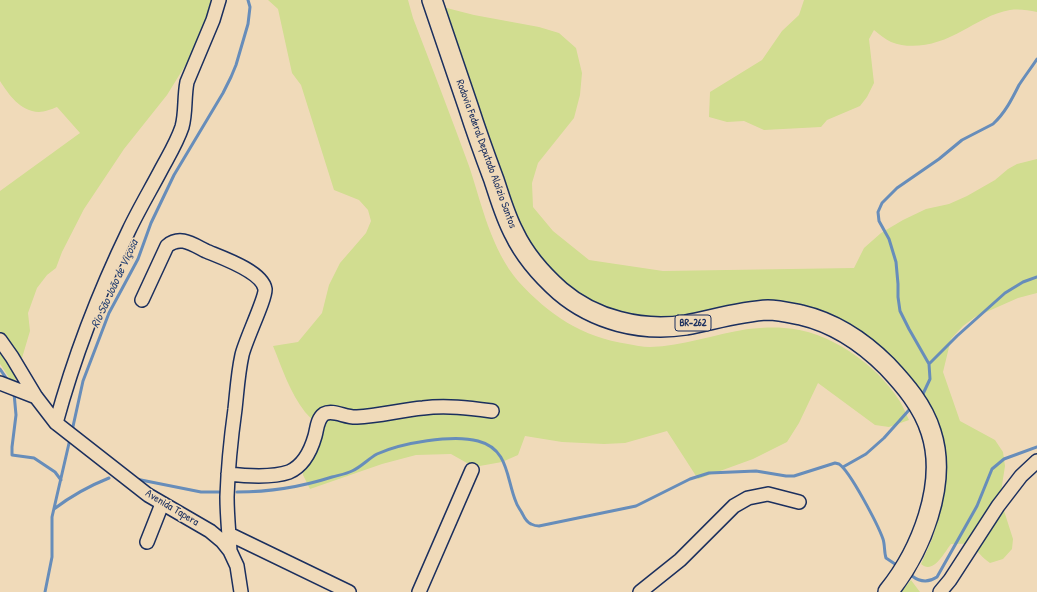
<!DOCTYPE html>
<meta charset="utf-8">
<style>
body{margin:0}
canvas{display:block;background:#f0dab9}
</style>
<canvas width="1037" height="592"></canvas>
<script>
const context = document.querySelector('canvas').getContext('2d');
context.lineJoin = 'round';
function fill(path, color) {
  context.fillStyle = color;
  context.fill(path, 'evenodd');
}
function stroke(path, color, width, dash) {
  context.strokeStyle = color;
  context.lineWidth = width;
  context.lineCap = dash ? 'butt' : 'round';
  context.setLineDash(dash || []);
  context.stroke(path);
}
function drawText(font, color, halo, rows, align = 'center') {
  context.font = font + ' "Patrick Hand",sans-serif';
  context.lineWidth = 3;
  context.setLineDash([]);
  context.textBaseline = 'middle';
  context.strokeStyle = halo;
  context.fillStyle = color;
  for (const [text, x, y, turn = 0] of rows) {
    context.save();
    context.translate(x, y);
    context.rotate((+turn || 0) * Math.PI / 180);
    context.textAlign = isNaN(turn) ? turn : align;
    if (halo) context.strokeText(text, 0, 0);
    context.fillText(text, 0, 0);
    context.restore();
  }
}
fill(new Path2D(`
 M0 0H217L206 32 167 95 124 149 84 209 62 252 56 268 47 275 37 288 28 313 30 331 14 385 0 364V191L80 133 57 107C52 109 44 112 39 112 20 111 9 95 0 81Z
 M268 0H408L413 18C432 67 451 117 469 166 482 205 491 249 518 281 549 315 582 337 628 344 635 345 642 347 650 347 683 346 715 334 748 329 759 328 773 327 784 328 828 330 876 364 899 400 903 406 906 414 909 420L889 427 875 425 818 383 799 423 787 442 753 459 698 479 667 431 625 443 604 444 562 442 525 436 518 455 502 462 474 467 451 454 416 455 382 464 310 489 303 475 304 457 321 427C316 422 310 418 305 412 290 393 282 368 273 346L298 342 322 313 329 285 340 263 366 233 371 221 368 210 359 200 334 190 301 85 292 73 278 9Z
 M804 0H1037V12C1028 10 1019 9 1010 10 992 13 977 23 962 31 941 43 914 51 891 42 885 39 879 34 874 30L869 39 874 83 867 97 860 106 827 120 821 127 764 130 744 121 727 122 709 117 710 92 762 60 782 31 799 15Z
 M427 3 474 15 539 27 559 33 576 48 582 73 580 95 574 118 538 163 532 183 533 207 553 231 589 260 663 271 854 268 864 248 881 233 903 220 926 209 949 204 967 196 995 180 1008 169 1017 164 1037 159V293L1018 298 975 317 963 326 951 339 943 372 960 421 995 440 1003 452 1005 466 1000 498 1013 539 1012 549 1003 559 990 563C971 549 978 542 951 544 944 553 933 575 921 564L933 537 940 508 925 407 817 315 634 326 537 274Z
 M911 580 920 592H901Z`), '#d1dd90');
stroke(new Path2D(`
 M929 364 957 336 1005 293 1023 282 1037 277
 M0 369 9 382
 M14 393 16 415 12 447V455L34 458 55 472 61 480
 M922 396 930 379 929 364 909 329 900 311 898 297V284L896 262 889 239 879 221 878 212 882 203 897 188 939 159 962 140 993 124C1005 113 1012 99 1019 85 1025 76 1031 68 1037 59
 M72 431 83 381 109 313 138 259 151 223 174 175 223 93 231 77 236 65 248 24 250 7 248 0
 M843 467 866 454 884 438 909 410
 M136 479 201 492H219
 M237 492C269 492 301 487 332 477 339 475 346 474 352 471 361 467 368 459 377 454 401 443 453 434 478 441 509 449 506 478 516 502 517 506 520 509 522 513 524 517 526 522 531 524 533 525 537 526 539 526L636 506 690 479 709 473 756 471 786 476H794L835 463 839 464C850 471 878 525 883 539 885 545 884 552 886 558L895 564
 M54 509C71 496 89 486 109 478
 M912 576C920 582 928 583 937 577L977 506 992 469 1004 459 1037 447
 M45 592 52 557V517L70 439`), '#678dba', 3);
const minor = new Path2D(`
 M142 300 167 246C180 235 192 244 206 251 220 257 262 271 265 289 266 298 245 341 242 355 238 373 237 391 235 409 231 438 228 467 227 497 227 515 229 533 230 551
 M0 340 12 357 36 397 56 423 148 495 210 531 222 541 230 551 237 566 241 592
 M0 383 36 397
 M56 423C74 357 99 292 129 230 139 209 151 189 162 168 169 155 177 142 182 127 186 113 184 97 187 82L213 20 219 0
 M228 474C246 476 272 478 289 472 303 466 311 450 315 436 317 429 317 419 324 414 333 409 346 418 357 417 379 416 401 410 423 408 446 405 469 408 492 411
 M229 534 349 592
 M147 542 162 504
 M419 592 472 470
 M640 592 680 560 734 506 748 498 768 494 799 502
 M940 592 950 580 998 506 1021 476 1037 461`);
const highway = new Path2D(`
 M432 0C444 35 456 70 468 106 476 131 485 156 494 180 500 198 505 216 514 233 524 254 542 275 560 291 594 320 641 332 686 325 712 320 742 311 768 310 778 310 791 313 801 315 835 323 862 341 887 366 905 385 923 406 931 432 948 484 921 551 888 592`);
stroke(minor, '#1b2f5e', 16);
stroke(highway, '#1b2f5e', 22);
stroke(minor, '#f0dab9', 13);
stroke(highway, '#f0dab9', 19);
for (const [x, y, w] of [
 [693,323,36]
]) {
  const box = new Path2D();
  box.roundRect(x - w / 2, y - 8, w, 16, 3);
  context.fillStyle = '#f0dab9';
  context.fill(box);
  stroke(box, '#1b2f5e', 1);
}
drawText('bold 10px', '#1b2f5e', null, [
 ["BR-262",693,323]
]);
drawText('11px', '#1b2f5e', '#f0dab9', [
 ["Rodovia Federal Deputado Aloízio Santos",486,154,70],
 ["Avenida Tapera",172,508,31]
]);
drawText('italic 12px', '#2e4775', '#f0dab9', [
 ["Rio São João de Viçosa",115,284,-65]
]);
</script>
